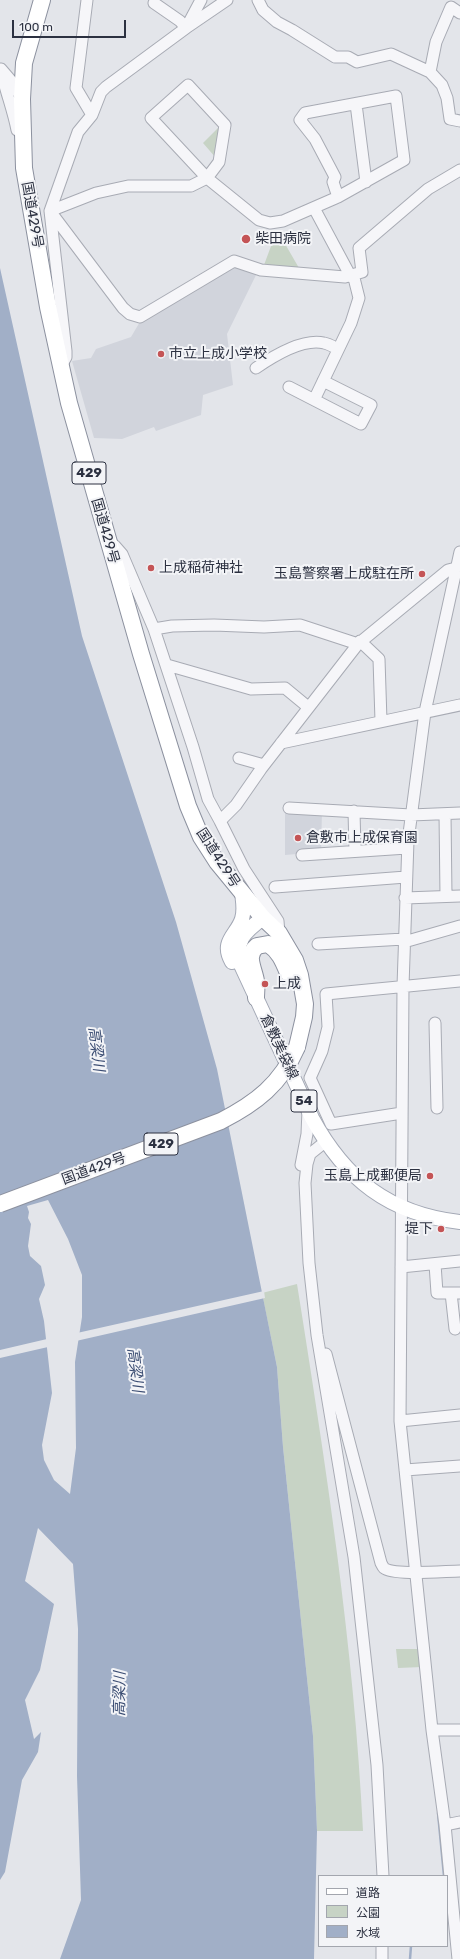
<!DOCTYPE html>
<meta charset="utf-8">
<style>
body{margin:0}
#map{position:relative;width:460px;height:1959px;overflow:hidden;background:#e3e5ea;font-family:Rubik,"Noto Sans JP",sans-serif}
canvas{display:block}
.legend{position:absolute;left:318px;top:1875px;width:130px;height:72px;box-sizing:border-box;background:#f3f4f7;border:1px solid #a3a6ae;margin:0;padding:5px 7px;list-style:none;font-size:12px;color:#2c3141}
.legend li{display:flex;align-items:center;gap:8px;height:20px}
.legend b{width:20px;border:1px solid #a3a6ae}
.scale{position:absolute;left:12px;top:20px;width:114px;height:18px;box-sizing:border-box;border:2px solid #2c3141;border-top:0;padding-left:5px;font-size:12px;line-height:14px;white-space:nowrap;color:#2c3141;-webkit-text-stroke:3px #f3f4f7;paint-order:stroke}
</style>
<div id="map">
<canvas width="460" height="1959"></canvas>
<ul class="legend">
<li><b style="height:5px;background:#fff"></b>道路</li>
<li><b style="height:11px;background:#c7d3c5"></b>公園</li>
<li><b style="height:11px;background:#a1afc7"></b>水域</li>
</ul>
<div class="scale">100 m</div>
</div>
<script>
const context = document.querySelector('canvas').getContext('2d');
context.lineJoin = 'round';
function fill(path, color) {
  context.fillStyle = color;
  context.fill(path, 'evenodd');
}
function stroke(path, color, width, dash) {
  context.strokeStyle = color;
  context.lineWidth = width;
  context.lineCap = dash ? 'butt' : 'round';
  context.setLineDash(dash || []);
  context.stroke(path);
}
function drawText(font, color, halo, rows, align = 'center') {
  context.font = font + ' Rubik,"Noto Sans JP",sans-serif';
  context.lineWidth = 4;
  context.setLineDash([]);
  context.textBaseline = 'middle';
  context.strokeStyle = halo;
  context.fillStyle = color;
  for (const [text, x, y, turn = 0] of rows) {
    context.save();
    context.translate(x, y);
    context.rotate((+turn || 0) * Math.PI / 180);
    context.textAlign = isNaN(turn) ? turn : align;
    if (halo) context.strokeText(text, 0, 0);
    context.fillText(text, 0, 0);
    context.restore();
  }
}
fill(new Path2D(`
 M237 263 259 269 227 334 233 385 203 395 201 415 156 431 154 427 122 439 94 438 72 361 91 358 96 349 131 337 141 320Z
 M285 811H322L321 852 285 855Z`), '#d1d4dc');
fill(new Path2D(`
 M220 126 216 158 203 143Z
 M277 230 299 268 264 265Z
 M297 1284C326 1466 354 1647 363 1831H317L313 1736 283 1447 277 1367 262 1293Z
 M396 1649H420L422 1667 398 1668Z`), '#c7d3c5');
fill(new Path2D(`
 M0 268 82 636 176 922 217 1069 277 1367 283 1447 313 1736 317 1831 314 1959H60L81 1900 77 1776 78 1629 73 1564 38 1528 25 1581 54 1604 40 1670 25 1700 34 1739 41 1732 38 1752 22 1780 5 1872 0 1880ZM48 1200 68 1239 82 1275V1317L75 1362 76 1448 70 1494 54 1480 44 1460 42 1445 52 1393 44 1321 39 1299 45 1285 41 1266 30 1256 28 1246 31 1224 28 1218 29 1212 27 1206Z`), '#a1afc7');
fill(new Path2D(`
 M264 1291 265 1298 76 1341 77 1333Z
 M47 1339 48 1347 0 1358V1350Z`), '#e3e5ea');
stroke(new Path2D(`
 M438 1813 444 1876
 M410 1959 411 1946`), '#a1afc7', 2.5);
const minor = new Path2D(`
 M87 0 76 88 92 115
 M258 0 263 10 277 22 292 30 335 57H348L357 62 391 54 430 72 442 85 447 98 450 119 460 121
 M154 3 180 21 186 28 201 0
 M1 69C5 90 13 109 17 130
 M1 69 13 83 22 99
 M430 72 436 42 451 7 460 13
 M188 85 225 125 219 162 207 178 151 118Z
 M356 104 366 182
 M314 208 351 277 354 278 359 298 351 323 314 400
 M50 211 96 193 128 186H191L207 178 259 220 270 223 283 221 338 197 404 160 396 96 305 113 300 120 315 139 335 177 333 182 338 197
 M50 211 123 308 130 314 140 317 234 261 261 270 345 277 362 272 359 248 428 189 460 170
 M61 366 66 357V351L50 211 78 132 92 115 101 92 106 87 186 28 227 0
 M256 368C272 357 303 338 324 343 329 344 334 347 338 349
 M289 387 361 424 371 405 323 381
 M110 543 115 546 122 554 154 629 193 747 208 799 220 821
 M154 629 172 626 214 625 264 627 300 625 358 644
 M360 641 379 659 381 721
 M167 665 251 689 285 688 308 707
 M281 743 460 705
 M239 758 264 765
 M289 808 411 815 460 813
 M354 811 355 851
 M445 814 446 896
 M302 855 407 848
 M275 887 406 877
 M405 898 460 896
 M279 933 278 921 244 869 220 821 236 805 261 769 358 644 448 570 456 568
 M404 942 460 926
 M318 944 404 939
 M435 1023 437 1108
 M402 1113 331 1124 310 1078 322 1051 328 1027 326 994 460 981
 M325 1142 310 1154 307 1164 305 1183 309 1263 317 1335 354 1557 377 1765 383 1876
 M301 1165 307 1134 308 1110
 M435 1264 437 1293H460
 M401 1267 460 1261
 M451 1293 455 1329
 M326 1354 381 1563C382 1565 383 1567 384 1568 394 1576 446 1571 460 1571
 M400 1421 460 1415
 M405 1470 460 1466
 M432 1730H460
 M445 1825 460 1822
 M382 1959V1946
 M458 1959 445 1825 432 1730 400 1421 403 986 408 841 425 712 460 552`);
const major = new Path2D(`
 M263 918C244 932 234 941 241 965L312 1118C345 1179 389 1214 460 1222
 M232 962C220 941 237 935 242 919 245 910 243 902 242 893`);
const highway = new Path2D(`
 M42 0 24 63 22 99 24 168 48 307 69 403 141 654 188 806 201 837 217 862 263 918 279 933 295 960 300 975 305 1004 304 1017 297 1047
 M256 998C256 992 257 987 256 981 254 968 245 956 257 946L268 944C279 951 283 961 288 973`);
stroke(minor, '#a8abb4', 13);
stroke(major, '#a3a8b5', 16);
stroke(highway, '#8c919f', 18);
stroke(minor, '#f6f6f9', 11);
stroke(major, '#fff', 14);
stroke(highway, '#fff', 16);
const highwayBridge = new Path2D(`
 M0 1204 221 1121C256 1103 281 1084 297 1047`);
stroke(highwayBridge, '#8c919f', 18, []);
stroke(highwayBridge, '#fff', 16);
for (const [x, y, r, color] of [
 [246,239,5,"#c45456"],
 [161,354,4,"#c45456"],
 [151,568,4,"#c45456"],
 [422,574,4,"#c45456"],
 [298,838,4,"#c45456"],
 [265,984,4,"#c45456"],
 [430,1176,4,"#c45456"],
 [441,1229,4,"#c45456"]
]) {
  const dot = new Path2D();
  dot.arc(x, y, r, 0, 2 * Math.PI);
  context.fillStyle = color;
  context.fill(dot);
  stroke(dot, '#f3f4f7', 1.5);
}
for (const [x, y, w] of [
 [89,473,34],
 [304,1101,26],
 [161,1144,34]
]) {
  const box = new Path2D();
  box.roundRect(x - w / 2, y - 11, w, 22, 3);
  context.fillStyle = '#f3f4f7';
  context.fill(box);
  stroke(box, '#2c3141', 1);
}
drawText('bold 13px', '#2c3141', null, [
 ["429",89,473],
 ["54",304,1101],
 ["429",161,1144]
]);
drawText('14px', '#2c3141', '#f3f4f7', [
 ["国道429号",32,215,80],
 ["国道429号",105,531,74],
 ["国道429号",218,858,57],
 ["倉敷美袋線",279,1047,65],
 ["国道429号",94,1169,-20]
]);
drawText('14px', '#2c3141', '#f3f4f7', [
 ["柴田病院",255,239],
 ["市立上成小学校",169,354],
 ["上成稲荷神社",159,568],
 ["玉島警察署上成駐在所",414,574,"right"],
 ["倉敷市上成保育園",306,838],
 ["上成",273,984],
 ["玉島上成郵便局",422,1176,"right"],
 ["堤下",433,1229,"right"]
], 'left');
drawText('italic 15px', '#3a4c72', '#f3f4f7', [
 ["高梁川",96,1049,83],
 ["高梁川",135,1370,83],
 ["高梁川",120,1694,-89]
]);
</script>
